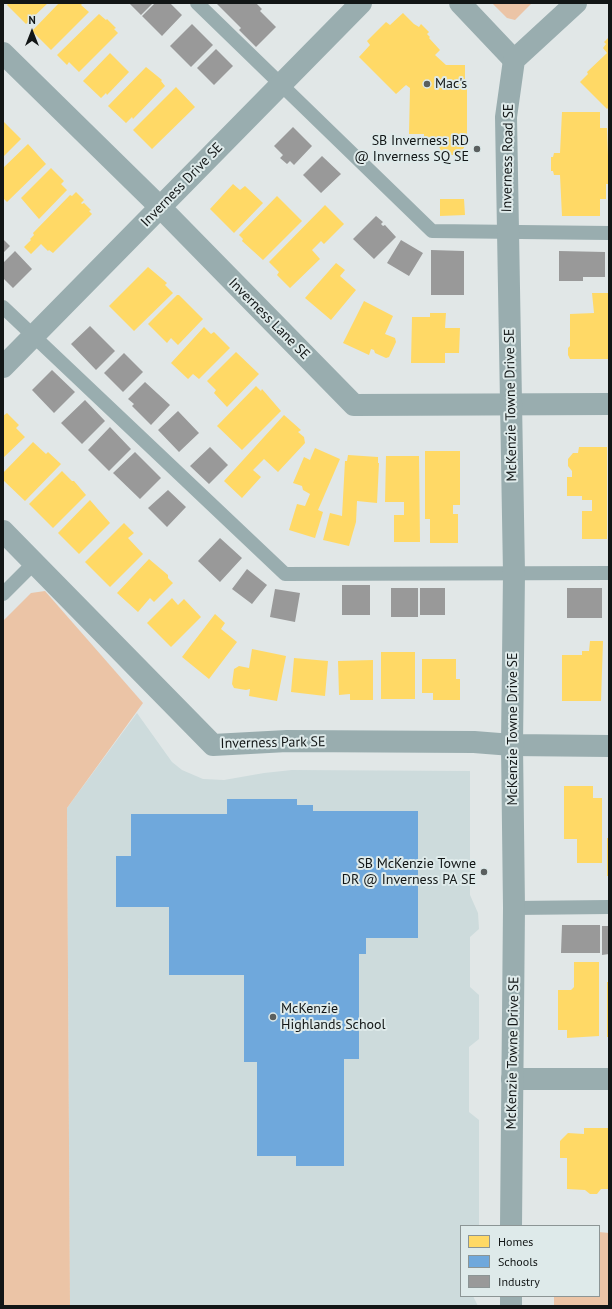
<!DOCTYPE html>
<style>
body{margin:0}
#map{position:relative;width:612px;height:1309px;overflow:hidden;background:#e1e7e7;font-family:"PT Sans",sans-serif}
canvas{display:block}
.frame{position:absolute;inset:0;border:4px solid #121616;pointer-events:none}
.legend{position:absolute;left:460px;top:1225px;width:140px;height:72px;box-sizing:border-box;background:#deeaea;border:1px solid #8c9595;margin:0;padding:5px 7px;list-style:none;font-size:12px;color:#121616}
.legend li{display:flex;align-items:center;gap:8px;height:20px}
.legend b{width:20px;border:1px solid #8c9595}
.north{position:absolute;left:12px;top:12px;width:40px;height:40px;-webkit-text-stroke:3px #deeaea;paint-order:stroke;rotate:0deg;font-size:11px;font-weight:700;line-height:16px;text-align:center;color:#121616}
.north::after{content:'';display:block;margin:auto;width:14px;height:18px;background:#121616;clip-path:polygon(50% 0,100% 100%,50% 72%,0 100%)}
</style>
<div id="map">
<canvas width="612" height="1309"></canvas>
<div class="frame"></div>
<ul class="legend">
<li><b style="height:11px;background:#ffd966"></b>Homes</li>
<li><b style="height:11px;background:#6fa8dc"></b>Schools</li>
<li><b style="height:11px;background:#999"></b>Industry</li>
</ul>
<div class="north">N</div>
</div>
<script>
const context = document.querySelector('canvas').getContext('2d');
context.lineJoin = 'round';
function fill(path, color) {
  context.fillStyle = color;
  context.fill(path, 'evenodd');
}
function stroke(path, color, width, dash) {
  context.strokeStyle = color;
  context.lineWidth = width;
  context.lineCap = dash ? 'butt' : 'round';
  context.setLineDash(dash || []);
  context.stroke(path);
}
function drawText(font, color, halo, rows, align = 'center') {
  context.font = font + ' "PT Sans",sans-serif';
  context.lineWidth = 4;
  context.setLineDash([]);
  context.textBaseline = 'middle';
  context.strokeStyle = halo;
  context.fillStyle = color;
  for (const [text, x, y, turn = 0] of rows) {
    context.save();
    context.translate(x, y);
    context.rotate((+turn || 0) * Math.PI / 180);
    context.textAlign = isNaN(turn) ? turn : align;
    if (halo) context.strokeText(text, 0, 0);
    context.fillText(text, 0, 0);
    context.restore();
  }
}
fill(new Path2D(`
 M137 713 172 762 182 770 203 779 224 780 264 773 292 770 470 771V895L478 913 479 929 470 937V987L479 995V1039L469 1047V1112L479 1120V1226H461V1296H473L478 1306H70L67 808Z`), '#cddbdc');
fill(new Path2D(`
 M492 3H532L515 20 507 18Z
 M45 591 143 703 67 808 70 1306H3V621L31 593Z
 M599 1232 609 1233V1306H554V1296H599Z`), '#ebc4a6');
fill(new Path2D(`
 M9 3H48L26 24 7 5Z
 M59 3H83L81 5 89 12 51 50 32 31Z
 M403 13 414 24 419 27 421 24 429 32 427 34 430 37 429 38 440 50 435 55 446 65H465V84H467V134H465L464 148 456 155H447L441 151 438 144H424V134H409L410 88 406 85 396 94 359 57 370 45 367 41 386 22 390 25Z
 M99 14 106 20 107 19 116 28 114 29 118 33 79 72 69 62 67 65 57 55Z
 M609 37V107L607 109 580 82 588 74 587 72 607 53 603 48 606 44 604 42Z
 M110 53 129 72 107 95 106 93 101 98 83 81Z
 M146 67 162 80 161 81 165 86 133 119 132 117 126 123 108 106Z
 M176 87 195 107 152 149 133 130Z
 M562 112H600V128H607L609 184H606V199H600V216H562L560 175H554L553 171H551V157H553L554 153H560Z
 M4 122 21 139 3 157V123Z
 M28 144 46 164 7 202 3 198V168Z
 M51 168 64 181 61 184 67 190 39 219 21 198Z
 M233 184 240 190 245 186 263 203 234 233 210 209Z
 M76 192 84 200 81 203 82 204 84 203 91 210 89 211 92 214 53 253 49 250 48 251 41 244 31 254 24 247 31 240 30 239 34 235 33 233 70 195 72 196Z
 M277 196 302 221 263 260 242 241 243 239 239 235Z
 M440 199H464L465 215 440 216Z
 M325 205 344 224 324 244 321 241 312 250 320 259 290 288 277 275 279 272 269 262Z
 M336 263 345 270 340 276 356 290 331 320 305 298Z
 M148 267 167 283 165 285 173 293 134 331 109 306Z
 M592 293H608L609 359H570L568 355V348L570 346V314L594 313Z
 M177 295H179L203 319 178 345 171 338 167 343 148 324Z
 M364 301 393 316 385 334 395 338 396 342 389 357 386 358 375 353 374 350 371 349 369 355 343 343Z
 M430 313H446L445 328H460L459 353H445V363H411L412 317H430Z
 M204 327 211 334 214 332 230 348 199 379 193 374 188 379 171 363Z
 M236 352 259 374 227 407 214 393 216 390 207 381Z
 M256 386 261 391 262 389 281 411 242 450 217 426Z
 M7 413 19 425 16 428 25 437 3 458V416Z
 M284 415 301 430 298 432 304 437 305 443 278 472 264 459 253 470 261 477 242 498 224 481Z
 M33 442 46 454 48 452 61 464 25 501 3 480V473Z
 M579 447H607V539H582V511H592V500H582V496H567V477H572V471L568 466V459L573 453H578Z
 M315 448 340 459 318 510 323 512 315 538 289 530 297 504 305 506 310 494 303 490 302 486 293 483 304 457 310 460Z
 M425 451H460V505H453V514H458V543H430V519H425Z
 M348 455 378 457V463H379L377 503 357 501 356 522 349 546 323 540 330 513 342 516 345 461H347Z
 M386 456H419L420 542H394V515H404V502H385Z
 M62 471 72 481H74L86 495 53 528 29 504Z
 M90 500 110 523 79 554 58 533Z
 M124 523 134 533 128 538 143 554 110 587 85 562Z
 M149 559 168 575V578L173 583 154 602 150 598 138 612 117 593Z
 M172 598 178 605 184 599 201 617 171 647 147 623Z
 M215 614 225 623 221 629 237 642 209 679 182 657Z
 M590 641H603L601 701H562V655H582V651H589Z
 M252 649 286 656 277 701 249 696 250 689 246 690 234 688 232 684 234 669 239 666 249 668Z
 M381 652H415V699H381Z
 M294 658 328 661 325 696 291 692Z
 M422 659H456V679H460V700H433V693H422Z
 M373 660V700H350V694L339 695 338 661Z
 M564 786H593V798H602V863H577V839H564Z
 M607 838H609V876H607Z
 M574 962H599V1036L567 1038V1030H558V990H571L574 987Z
 M607 982H609V1037H607Z
 M584 1128H609L608 1189H601L597 1194H590L585 1190 567 1189V1158H560V1141L568 1133 584 1134Z`), '#ffd966');
fill(new Path2D(`
 M227 799H297V805H313V811H418V938H366V954H359V1059H344V1166H296V1156H257V1062H244V975H169V907H116V856H131V814H227Z`), '#6fa8dc');
fill(new Path2D(`
 M129 3H153L141 15Z
 M155 3H170L182 15 162 36 142 16Z
 M216 3H256L262 9 260 11 276 27 256 47 239 30 241 28Z
 M192 24 213 45 191 67 170 46Z
 M216 49 233 66 214 85 197 68Z
 M293 127 312 146 294 165 290 161 287 164 280 158 283 155 274 146Z
 M322 156 341 174 321 193 303 175Z
 M376 216 383 222 381 224 383 226 385 225 396 237 374 259 353 239Z
 M3 239 10 246 3 253Z
 M401 240 423 253 409 276 387 263Z
 M431 250 464 251V295H431Z
 M15 251 32 269 13 288 3 278V263Z
 M559 251 605 252V277H583V281H559Z
 M90 326 115 351 96 370 71 344Z
 M124 353 143 372 123 392 104 373Z
 M52 370 75 392 54 413 32 390Z
 M145 382 170 405 151 425 132 406 134 404 128 399Z
 M85 400 105 421 82 444 61 423Z
 M178 411 199 433 179 452 158 430Z
 M110 427 131 449 109 471 88 450Z
 M210 447 228 465 209 484 190 466Z
 M135 452 161 478 140 499 113 473Z
 M168 490 186 507 167 527 148 508Z
 M220 538 242 558 220 582 198 561Z
 M247 569 267 585 252 604 232 589Z
 M342 585H370V615H342Z
 M391 588H418V617H391Z
 M420 588H445V615H420Z
 M567 588H602V618H567Z
 M275 589 300 593 295 622 270 617Z
 M562 925H600V953H561Z
 M602 926H609V954L602 955Z`), '#999');
stroke(new Path2D(`
 M197 3 432 231 609 233
 M3 307 285 574 609 573
 M3 594 35 562
 M514 908 609 907`), '#99adaf', 14);
stroke(new Path2D(`
 M460 3 514 60
 M3 53 160 207 354 405 609 404
 M3 367 361 3
 M3 531 213 745 287 741 474 742 512 745 609 746
 M512 1079H609`), '#99adaf', 22);
stroke(new Path2D(`
 M511 1226 514 908 512 745 514 573 506 117 514 60 576 3
 M511 1306V1296`), '#99adaf', 22);
for (const [x, y, r, color] of [
 [427,84,4,"#5a5f5f"],
 [477,149,4,"#5a5f5f"],
 [484,872,4,"#5a5f5f"],
 [273,1017,4,"#5a5f5f"]
]) {
  const dot = new Path2D();
  dot.arc(x, y, r, 0, 2 * Math.PI);
  context.fillStyle = color;
  context.fill(dot);
  stroke(dot, '#deeaea', 1.5);
}
drawText('14px', '#121616', '#deeaea', [
 ["Mac's",435,84],
 ["SB Inverness RD",469,141,"right"],
 ["@ Inverness SQ SE",469,157,"right"],
 ["SB McKenzie Towne",476,864,"right"],
 ["DR @ Inverness PA SE",476,880,"right"],
 ["McKenzie",281,1009],
 ["Highlands School",281,1025]
], 'left');
drawText('14px', '#121616', '#deeaea', [
 ["Inverness Road SE",508,158,-89],
 ["Inverness Drive SE",182,185,-46],
 ["Inverness Lane SE",269,319,45],
 ["McKenzie Towne Drive SE",511,405,-91],
 ["McKenzie Towne Drive SE",513,729,-90],
 ["Inverness Park SE",273,743,-1],
 ["McKenzie Towne Drive SE",513,1053,-89]
]);
</script>
